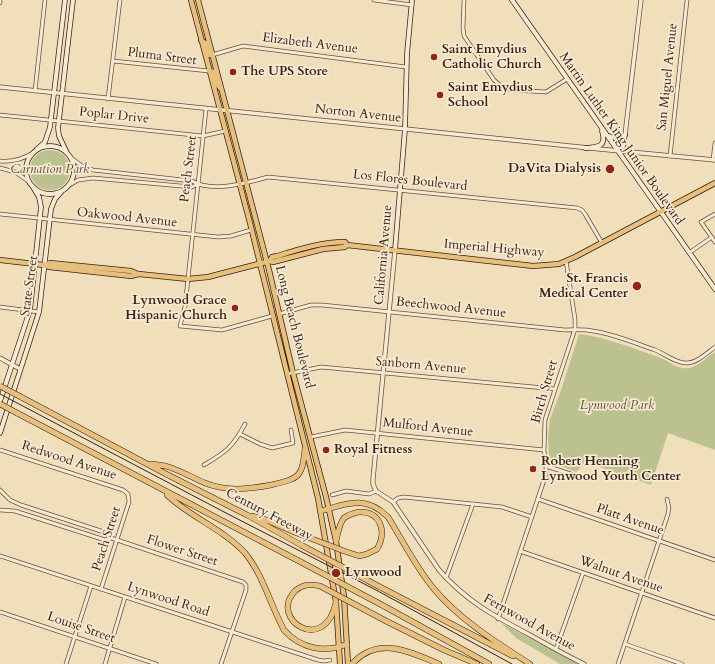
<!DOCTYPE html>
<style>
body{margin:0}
canvas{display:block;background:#f1dfbc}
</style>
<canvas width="715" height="664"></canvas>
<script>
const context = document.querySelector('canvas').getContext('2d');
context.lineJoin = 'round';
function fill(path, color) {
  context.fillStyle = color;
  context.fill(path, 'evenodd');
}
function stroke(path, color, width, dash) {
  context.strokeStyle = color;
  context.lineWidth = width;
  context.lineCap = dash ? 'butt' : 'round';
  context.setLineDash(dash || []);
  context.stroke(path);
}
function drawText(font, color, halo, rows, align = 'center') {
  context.font = font + ' Cardo,serif';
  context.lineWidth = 3.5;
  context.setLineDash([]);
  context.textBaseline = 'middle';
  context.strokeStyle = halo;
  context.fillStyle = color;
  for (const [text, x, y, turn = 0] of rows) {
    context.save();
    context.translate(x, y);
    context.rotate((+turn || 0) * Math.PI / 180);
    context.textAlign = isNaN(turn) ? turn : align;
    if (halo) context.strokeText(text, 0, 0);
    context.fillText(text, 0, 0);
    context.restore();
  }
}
fill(new Path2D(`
 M30 170a20 20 0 1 1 40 0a20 20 0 1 1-40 0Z
 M579 334C606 337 635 349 661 358 670 362 678 370 689 368 699 366 707 357 715 352V450L668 433 651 485 591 464H584L576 472 552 462 549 458 548 435 550 419 560 393Z
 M501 623 503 624 579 664H560L516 638Z`), '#bbc290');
const minor = new Path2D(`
 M374 0 412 5
 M464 0 463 28 464 36 494 80 503 88 513 90 546 92 567 79
 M0 3V0
 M212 55 243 46 406 67
 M113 61 209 71
 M35 91 45 0
 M108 99 120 0
 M206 109 185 307 180 326 222 330 272 316
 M0 115 203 136 225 131
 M670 156 687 0
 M70 157 82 166 93 170 192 181C212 193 247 183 268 177L577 208 582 210 585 214 602 243
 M713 160 715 143
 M0 161C12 162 23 159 33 153
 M0 168 15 172 28 181
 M68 186 78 180 93 178 192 187 198 184
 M0 214 218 237 231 236 251 230
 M715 214 701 222 715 242
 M689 253 712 237
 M0 307 39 312
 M279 314 311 305H322L565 330C575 330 584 329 593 331 614 334 635 343 655 350 665 354 675 363 686 363 697 363 707 353 715 347
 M287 374 321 367 555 389
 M240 434 260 444 272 448 293 443 291 430
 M311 437 345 430 544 450
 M0 450 123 490 128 494 129 502 101 589
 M204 465C226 452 233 447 245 424
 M546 466 580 477
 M0 490 10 500 21 505 107 533 111 538 243 582 246 585V590L221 664
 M332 495 346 491 369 494 376 491
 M538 499 715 560
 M393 502 398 498 404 497 502 507 532 517
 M0 510 15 511 105 540 111 538
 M520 551 715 618
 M0 556 318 660 324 661 330 660
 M446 578 473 504
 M0 612 156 664
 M498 619 546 474V466L544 450 545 420 575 329V319L566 261
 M625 644 682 664
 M556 649 583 573
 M66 664 91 586
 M105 664 125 597
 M618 664 668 514 669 508 667 499`);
const tertiary = new Path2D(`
 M0 87 599 149 715 160
 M618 151 623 147 625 135 641 0
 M395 250 373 479V484L376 491 393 502 439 570C466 601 494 616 530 635 548 645 565 655 584 664
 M0 358 20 369`);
const secondary = new Path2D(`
 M512 0 715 289
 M609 136 617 139 625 135
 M26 170a24 24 0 1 1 48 0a24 24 0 1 1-48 0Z
 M585 148C598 147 607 147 602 131
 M37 149 45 142 50 127 65 0
 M67 153 59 136 58 128 73 0
 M395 250 405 129 407 54 412 0
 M0 401 30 310 41 207 39 197 33 187
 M0 433 39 312 51 209 55 199 63 190`);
const primary = new Path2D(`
 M191 0 250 223 318 498 336 602 340 664
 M198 0 269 270 293 373 326 497 336 541 344 597 348 664
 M201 40 205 43 209 55H212
 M209 71 214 72 217 84 220 88
 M0 260 44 265 49 267 131 276 139 274 188 279 208 277 270 261 273 262 323 249 345 247 347 245
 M270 261 272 257 277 256C300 249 321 242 345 242L347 245 533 266 559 264 575 257 715 183
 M44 265 50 263 131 271 138 274`);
const motorway = new Path2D(`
 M21 397 166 474 247 515 301 545
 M17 413 297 560
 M151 464C157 465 163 465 169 467 181 471 193 478 205 483 227 492 249 489 271 485 300 478 302 478 305 448
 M167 495C190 517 223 529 245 553 262 573 271 606 284 630 300 648 324 654 347 644
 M321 511C348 503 366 495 388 517 403 541 416 568 434 589 460 620 496 642 530 664
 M252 516 264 519 294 532
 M336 541C338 533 339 524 344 518 348 515 354 513 359 512 381 511 387 532 377 549
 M380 587 513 656
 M295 591C268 619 325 656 336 602
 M382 605 489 664
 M386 621 444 650 477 664
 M352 664C378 635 410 652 439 664`);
stroke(minor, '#674f40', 4.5);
stroke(tertiary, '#674f40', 5);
stroke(secondary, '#391f16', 5.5);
stroke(primary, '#391f16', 6);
stroke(motorway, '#391f16', 6);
stroke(minor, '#f6ead3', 3);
stroke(tertiary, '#f6ead3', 3.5);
stroke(secondary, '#f6ead3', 4);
stroke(primary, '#e8c07e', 4.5);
stroke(motorway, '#e8c07e', 5);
stroke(new Path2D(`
 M0 394 226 513 376 590 512 664`), '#391f16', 1);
const motorwayBridge = new Path2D(`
 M0 386 21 397
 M0 404 17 413
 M294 532 344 551 359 556 367 554 377 549
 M301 545 380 587
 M297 560 382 605
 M295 591C303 584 310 584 320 586L386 621`);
stroke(motorwayBridge, '#391f16', 6, []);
stroke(motorwayBridge, '#e8c07e', 5);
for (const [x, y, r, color] of [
 [434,57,4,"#8f2418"],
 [233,72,4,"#8f2418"],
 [440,95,4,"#8f2418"],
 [610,169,5,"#8f2418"],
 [637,286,5,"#8f2418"],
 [235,308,4,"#8f2418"],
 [326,450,4,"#8f2418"],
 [533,469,4,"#8f2418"],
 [336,573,5,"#8f2418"]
]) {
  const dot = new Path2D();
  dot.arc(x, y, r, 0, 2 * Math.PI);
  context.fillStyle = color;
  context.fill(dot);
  stroke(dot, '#f6ead3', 1.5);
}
drawText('13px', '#391f16', '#f6ead3', [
 ["Elizabeth Avenue",310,44,7],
 ["Pluma Street",162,57,7],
 ["San Miguel Avenue",668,77,-84],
 ["Norton Avenue",358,114,6],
 ["Poplar Drive",114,116,6],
 ["Martin Luther King Junior Boulevard",621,139,55],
 ["Peach Street",189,169,-83],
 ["Los Flores Boulevard",410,181,6],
 ["Oakwood Avenue",127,218,6],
 ["Imperial Highway",494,249,5],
 ["California Avenue",384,255,-85],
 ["State Street",30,286,-82],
 ["Beechwood Avenue",451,308,6],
 ["Long Beach Boulevard",294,327,76],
 ["Sanborn Avenue",421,366,5],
 ["Birch Street",545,392,-74],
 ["Mulford Avenue",428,428,6],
 ["Redwood Avenue",69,461,18],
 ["Century Freeway",269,515,28],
 ["Platt Avenue",630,520,19],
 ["Peach Street",107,539,-72],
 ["Flower Street",182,551,18],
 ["Walnut Avenue",621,575,19],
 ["Lynwood Road",168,600,18],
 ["Fernwood Avenue",529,623,29],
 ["Louise Street",81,628,19]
]);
drawText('bold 13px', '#391f16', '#f6ead3', [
 ["Saint Emydius",442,50],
 ["Catholic Church",442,65],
 ["The UPS Store",241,72],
 ["Saint Emydius",448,88],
 ["School",448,103],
 ["DaVita Dialysis",601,169,"right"],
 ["St. Francis",628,279,"right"],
 ["Medical Center",628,294,"right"],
 ["Lynwood Grace",227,301,"right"],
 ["Hispanic Church",227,316,"right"],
 ["Royal Fitness",334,450],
 ["Robert Henning",541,462],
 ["Lynwood Youth Center",541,477],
 ["Lynwood",345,573]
], 'left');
drawText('italic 13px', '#60503b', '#f6ead3', [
 ["Carnation Park",50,170],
 ["Lynwood Park",617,406]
]);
</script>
